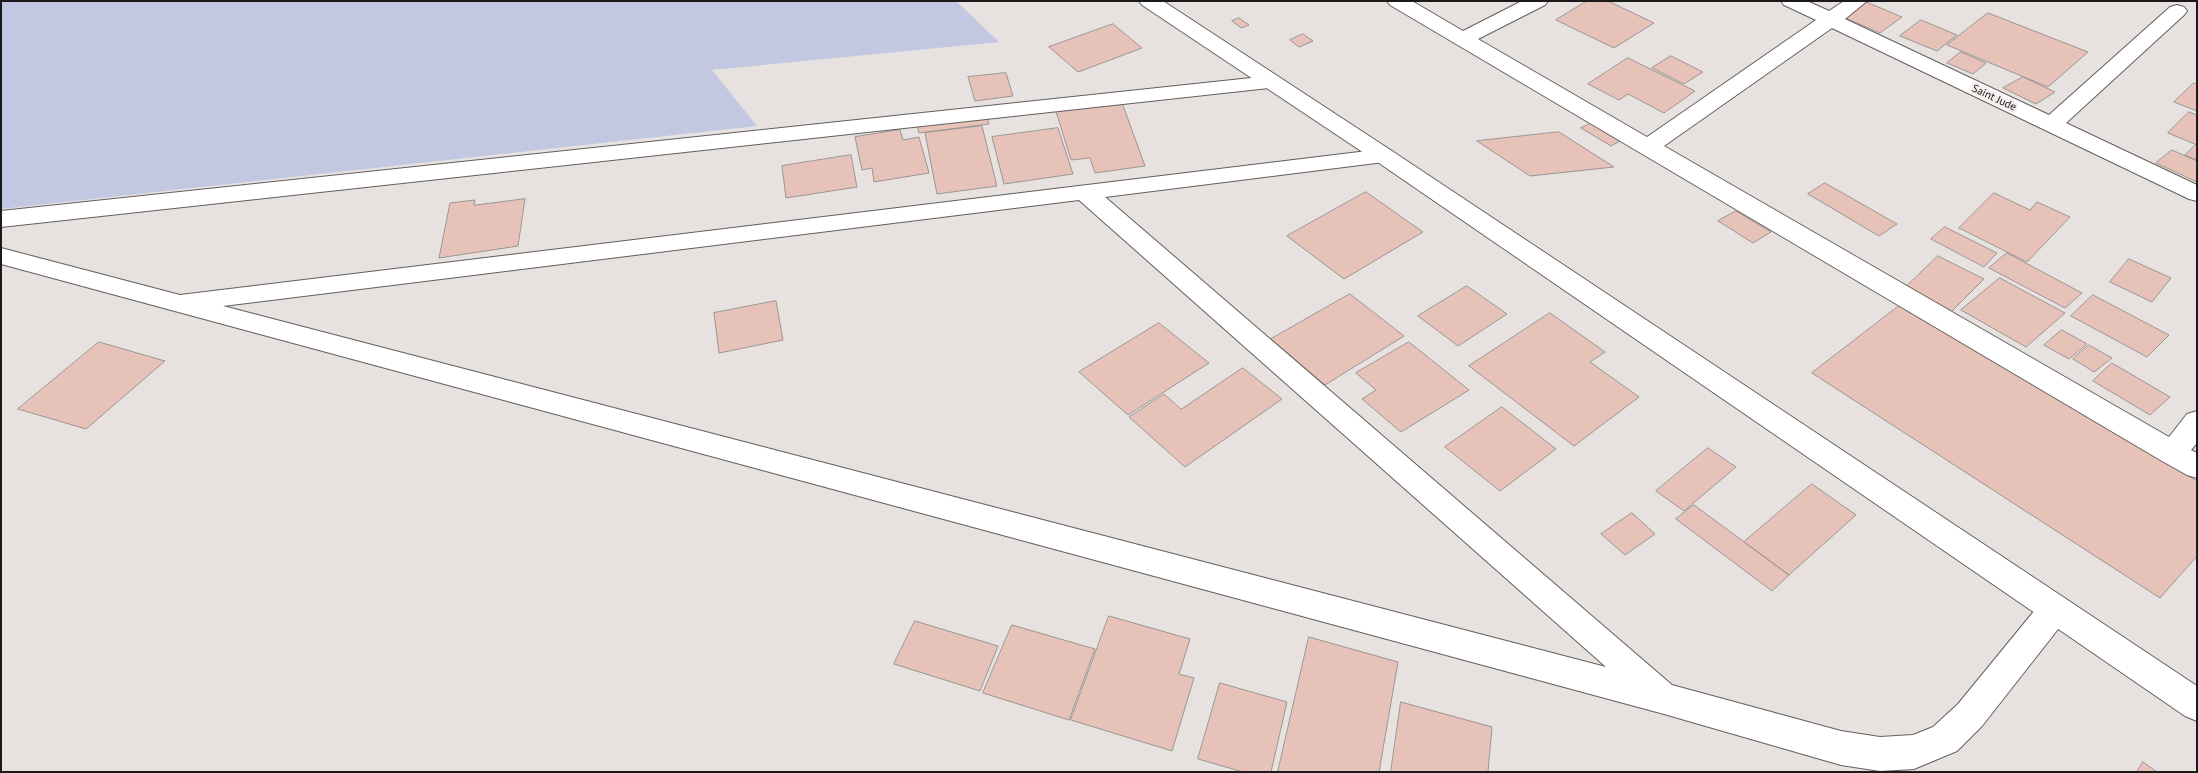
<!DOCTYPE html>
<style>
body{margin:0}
#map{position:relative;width:2198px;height:773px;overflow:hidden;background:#e7e2e0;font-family:"PT Sans",sans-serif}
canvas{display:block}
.frame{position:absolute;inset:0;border:2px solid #1b1919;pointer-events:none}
</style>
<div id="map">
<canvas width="2198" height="773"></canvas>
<div class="frame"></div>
</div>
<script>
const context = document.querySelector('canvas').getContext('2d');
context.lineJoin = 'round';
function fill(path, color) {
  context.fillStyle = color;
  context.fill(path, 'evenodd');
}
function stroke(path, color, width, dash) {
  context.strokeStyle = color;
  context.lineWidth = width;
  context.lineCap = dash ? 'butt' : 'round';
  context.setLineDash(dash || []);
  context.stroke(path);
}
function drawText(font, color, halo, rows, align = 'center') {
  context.font = font + ' "PT Sans",sans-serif';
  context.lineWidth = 5;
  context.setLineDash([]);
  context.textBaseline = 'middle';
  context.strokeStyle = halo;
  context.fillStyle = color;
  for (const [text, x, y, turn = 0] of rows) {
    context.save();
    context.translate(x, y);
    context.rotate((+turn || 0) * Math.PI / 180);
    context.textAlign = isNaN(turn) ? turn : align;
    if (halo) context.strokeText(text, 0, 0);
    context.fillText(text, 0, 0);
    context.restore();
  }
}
fill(new Path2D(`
 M1 1H956L999 42 712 70 757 126 1 209Z`), '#c2c8e1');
const building = new Path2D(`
 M1587 1H1608L1654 23 1614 48 1556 20Z
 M1864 1 1902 17 1880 33 1843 17Z
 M1988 13 2088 52 2048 87 1947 45Z
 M1239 18 1249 25 1241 28 1232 21Z
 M1921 20 1957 35 1937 51 1900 36Z
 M1113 24 1142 48 1078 72 1049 47Z
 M1303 34 1313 41 1299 47 1290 40Z
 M1961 52 1986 63 1973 74 1947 63Z
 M1671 56 1703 72 1684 84 1652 68Z
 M1628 58 1695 91 1664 113 1628 94 1619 100 1588 84Z
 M1006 73 1013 96 975 101 968 77Z
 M2023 77 2055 92 2036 104 2003 88Z
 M2194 83 2197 84V111L2174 102Z
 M1121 100 1145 166 1095 173 1090 158 1071 160 1055 108Z
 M2189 112 2197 115V145L2168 133Z
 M986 114 989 124 919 133 917 123Z
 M1596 121 1625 138 1611 146 1581 128Z
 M982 126 997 186 937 194 925 133Z
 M1058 128 1073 174 1004 184 992 137Z
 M900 130 903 140 919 137 929 173 874 182 872 168 862 170 855 137Z
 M1559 132 1614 167 1530 176 1477 141Z
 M2196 145 2197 146V160L2185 155Z
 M2172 150 2197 161V182L2156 163Z
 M851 155 857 187 786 198 782 166Z
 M1825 183 1897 224 1879 236 1808 194Z
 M1366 192 1423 232 1344 279 1287 236Z
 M1994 193 2030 210 2037 202 2070 217 2027 262 1959 228Z
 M525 199 518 246 439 258 450 203 475 200 474 205Z
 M1736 211 1771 232 1753 243 1718 221Z
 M1945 227 1997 253 1984 267 1931 239Z
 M2007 253 2082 293 2065 308 1989 268Z
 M1938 256 1984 279 1951 312 1905 288Z
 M2129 259 2171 278 2152 302 2110 282Z
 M2000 278 2065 313 2026 347 1961 310Z
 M1467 286 1507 314 1458 346 1418 316Z
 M1350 294 1404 336 1325 385 1271 339Z
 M2093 295 2169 335 2147 357 2071 316Z
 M776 301 783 340 719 353 714 313Z
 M1899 306 2197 481V556L2160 598 1812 373Z
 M1550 313 1605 352 1590 362 1639 397 1574 446 1469 366Z
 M1159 323 1209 363 1128 415 1079 372Z
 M2062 330 2087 344 2069 359 2044 345Z
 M99 342 165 361 86 429 18 409Z
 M1409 342 1469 390 1401 432 1362 399 1376 390 1356 373Z
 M2089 345 2112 358 2094 372 2073 359Z
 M2112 363 2170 397 2150 415 2093 381Z
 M1243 368 1282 399 1185 467 1129 417 1164 394 1181 409Z
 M1502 407 1556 449 1500 491 1445 447Z
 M1708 448 1736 467 1684 511 1656 491Z
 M1812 484 1856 515 1789 575 1744 542Z
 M1694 505 1789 575 1772 591 1676 519Z
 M1632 513 1655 534 1625 555 1601 534Z
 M1109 616 1190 639 1179 674 1194 678 1172 751 1071 720Z
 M915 621 998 646 980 691 894 664Z
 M1012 625 1095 649 1069 720 983 693Z
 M1309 637 1398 662 1379 772H1278Z
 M1220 683 1287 702 1271 772H1243L1198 759Z
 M1401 702 1492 727 1488 772H1391Z
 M2143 762 2157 772H2137Z`);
fill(building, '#e6c2b8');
stroke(building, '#9a9593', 1);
const street = new Path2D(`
 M1387 1H1412L1463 31 1522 1H1548L1545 5 1478 39 1647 137 1816 20 1784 5 1781 1H1807L1829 11 1844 1H1867L1845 19 2049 115 2170 7 2177 5 2184 7 2187 11 2184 15 2066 123 2197 185V201L2189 199 1832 28 1664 146 2169 437 2187 414 2197 411V443L2191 450 2197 453V478L2187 475 2162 461 1390 5Z
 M1270 76 1278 77 1281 82 1278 87 1 227V211Z
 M1384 149 1392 151 1395 156 1392 161 1105 197 1672 685 1841 731 1880 737 1913 735 1933 727 1958 704 2044 599 2055 595 2066 599 2071 609 2066 619 1982 726 1957 751 1914 769 1880 771 1841 765 1664 714 1 264V248L180 295ZM1079 200 1606 667 223 306Z`);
const secondary = new Path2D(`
 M1139 1H1163L1392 151 2197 686V721L2185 716 1376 161 1142 5Z`);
stroke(street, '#645f5e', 2);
stroke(secondary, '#645f5e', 2);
fill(street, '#fff');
fill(secondary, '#fff');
drawText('11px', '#1b1919', '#f5efee', [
 ["Saint Jude",1994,98,25]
]);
</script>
